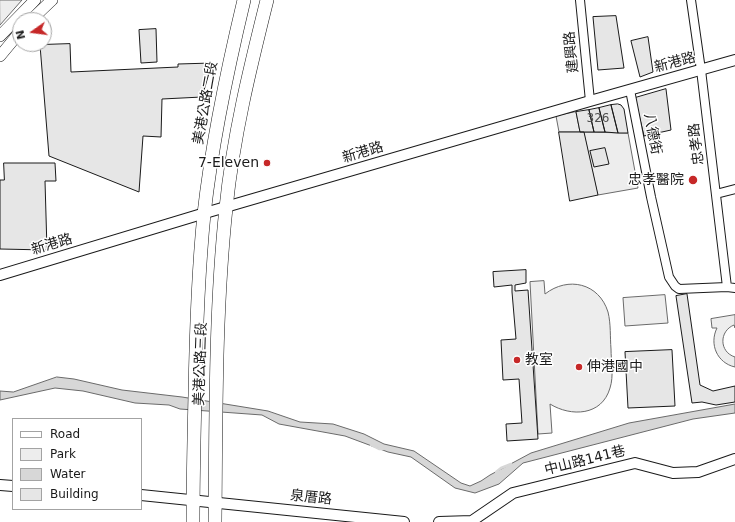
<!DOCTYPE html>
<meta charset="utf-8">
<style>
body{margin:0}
#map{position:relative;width:735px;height:522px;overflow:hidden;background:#fff;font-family:"DejaVu Sans",sans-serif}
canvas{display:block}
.legend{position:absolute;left:12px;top:418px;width:130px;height:92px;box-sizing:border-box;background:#fff;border:1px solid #a3a3a3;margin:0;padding:5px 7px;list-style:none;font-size:12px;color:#1a1a1a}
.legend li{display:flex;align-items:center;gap:8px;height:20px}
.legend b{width:20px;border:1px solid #a3a3a3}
.north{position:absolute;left:12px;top:12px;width:40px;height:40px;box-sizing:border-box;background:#fff;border:1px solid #a3a3a3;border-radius:50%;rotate:256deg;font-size:11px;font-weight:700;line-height:16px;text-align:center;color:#1a1a1a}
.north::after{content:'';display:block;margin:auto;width:14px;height:18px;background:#c62828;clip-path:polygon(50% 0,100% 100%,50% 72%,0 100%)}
</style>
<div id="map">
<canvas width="735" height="522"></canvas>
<ul class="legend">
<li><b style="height:5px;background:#fff"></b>Road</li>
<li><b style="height:11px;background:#ededed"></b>Park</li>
<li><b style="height:11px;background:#d7d7d7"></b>Water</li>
<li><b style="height:11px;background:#e6e6e6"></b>Building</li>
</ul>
<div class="north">N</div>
</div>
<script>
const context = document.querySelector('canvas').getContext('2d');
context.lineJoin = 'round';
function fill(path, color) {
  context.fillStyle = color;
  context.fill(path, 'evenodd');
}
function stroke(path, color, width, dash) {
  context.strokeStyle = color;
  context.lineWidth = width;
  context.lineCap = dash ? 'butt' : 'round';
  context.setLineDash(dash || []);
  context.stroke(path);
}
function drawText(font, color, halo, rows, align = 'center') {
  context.font = font + ' "DejaVu Sans","Noto Sans TC",sans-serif';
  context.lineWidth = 3;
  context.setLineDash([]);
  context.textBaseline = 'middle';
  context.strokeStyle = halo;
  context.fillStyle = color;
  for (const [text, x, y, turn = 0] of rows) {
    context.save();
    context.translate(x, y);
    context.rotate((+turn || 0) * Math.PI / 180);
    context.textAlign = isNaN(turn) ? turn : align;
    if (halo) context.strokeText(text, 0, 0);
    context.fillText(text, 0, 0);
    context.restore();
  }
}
const green = new Path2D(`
 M0 0H22L0 25Z
 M576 112 580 132H559L556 116Z
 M584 132 628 133 638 188 598 195Z
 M544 281 545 294C568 276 599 283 608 312 611 324 610 337 611 349 611 361 614 376 610 388 602 416 571 417 550 404L552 433 538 434 530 282Z
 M665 295 668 323 625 326 623 298Z
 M735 315V328L734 325C719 331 719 352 735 357V367C717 363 709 344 717 328H712L711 319Z`);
fill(green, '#ededed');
stroke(green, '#6a6a6a', 1);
const water = new Path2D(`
 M57 377 74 379 122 390 182 397 268 411 300 422 333 424 364 434 384 444 414 451 461 483 470 486 481 481 490 475 531 453 629 423 735 404V413L693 419 523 463 499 484 475 493 455 488 411 457 388 452 345 436 279 424 262 415 180 409 169 405 135 403 83 391 55 388 0 400V391L13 392Z`);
fill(water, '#d7d7d7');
stroke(water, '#6a6a6a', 1);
stroke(new Path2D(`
 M371 445 379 449H383
 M496 472 501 468 511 464`), '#d7d7d7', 2.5);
const building = new Path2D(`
 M616 16 624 68 598 70 593 17Z
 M156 29 157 62 141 63 139 30Z
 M648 37 653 72 640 77 631 41Z
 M70 44 71 72 178 67V64L212 63 202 97 162 99 161 137 143 136 139 192 49 156 40 45Z
 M666 89 671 130 644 136 635 98Z
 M618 104 621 105 624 109 628 133H618L611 105Z
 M611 105 618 133 605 132 599 108Z
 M599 108 605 132H594L589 110Z
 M589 110 594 132H580L576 112Z
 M559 132H584L598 195 570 201Z
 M605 148 609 164 594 167 590 151Z
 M4 163H55L56 181H45L47 250 0 249V180H4Z
 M526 270V283L515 285V291L528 290 538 439 507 441 506 424 522 423 519 379 503 380 501 340 516 339 512 292V285L494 287 493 272Z
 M687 294 700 385 713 391 735 386V402L716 405 702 402 692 403 676 296Z
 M672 350 675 406 628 408 625 352Z`);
fill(building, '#e6e6e6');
stroke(building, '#1a1a1a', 1);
const minor = new Path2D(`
 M580 0 590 101
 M691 0 701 70 727 287
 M630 90 651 197 669 277 675 286 679 289 727 287 735 288
 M716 194 735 189`);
const tertiary = new Path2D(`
 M0 275 205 213 590 101 735 60
 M0 485 13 486
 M141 495 404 522
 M439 522 472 521 513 493 635 463 673 473 698 472 735 459`);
const secondary = new Path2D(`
 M31 20 52 0
 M0 36 35 0
 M0 56 20 32`);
const primary = new Path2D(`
 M193 522C193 480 194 437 195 395 196 335 198 274 204 214 212 142 227 71 244 0
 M215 522C216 417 215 312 226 208 233 137 250 68 267 0`);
stroke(minor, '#1a1a1a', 10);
stroke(tertiary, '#1a1a1a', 12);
stroke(secondary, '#1a1a1a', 12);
stroke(primary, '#1a1a1a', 14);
stroke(minor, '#fff', 8);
stroke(tertiary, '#fff', 10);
stroke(secondary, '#fff', 11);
stroke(primary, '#fff', 13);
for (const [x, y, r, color] of [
 [267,163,4,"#c62828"],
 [693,180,5,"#c62828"],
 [517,360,4,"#c62828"],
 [579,367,4,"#c62828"]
]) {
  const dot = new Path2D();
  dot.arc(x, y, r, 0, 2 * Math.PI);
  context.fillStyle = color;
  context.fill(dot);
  stroke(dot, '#fff', 1.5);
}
drawText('12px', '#4d4d4d', null, [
 ["326",598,119]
]);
drawText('14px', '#1a1a1a', '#fff', [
 ["建興路",572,52,-96],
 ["新港路",675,63,-15],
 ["美港公路二段",206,103,-80],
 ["八德街",652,134,79],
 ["忠孝路",697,144,-97],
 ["新港路",363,153,-17],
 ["新港路",52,245,-17],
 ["美港公路三段",201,364,-88],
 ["中山路141巷",585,461,-14],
 ["泉厝路",311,498,6]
]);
drawText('14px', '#1a1a1a', '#fff', [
 ["7-Eleven",259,163],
 ["忠孝醫院",684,180],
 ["教室",525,360,"left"],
 ["伸港國中",587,367,"left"]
], 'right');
</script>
